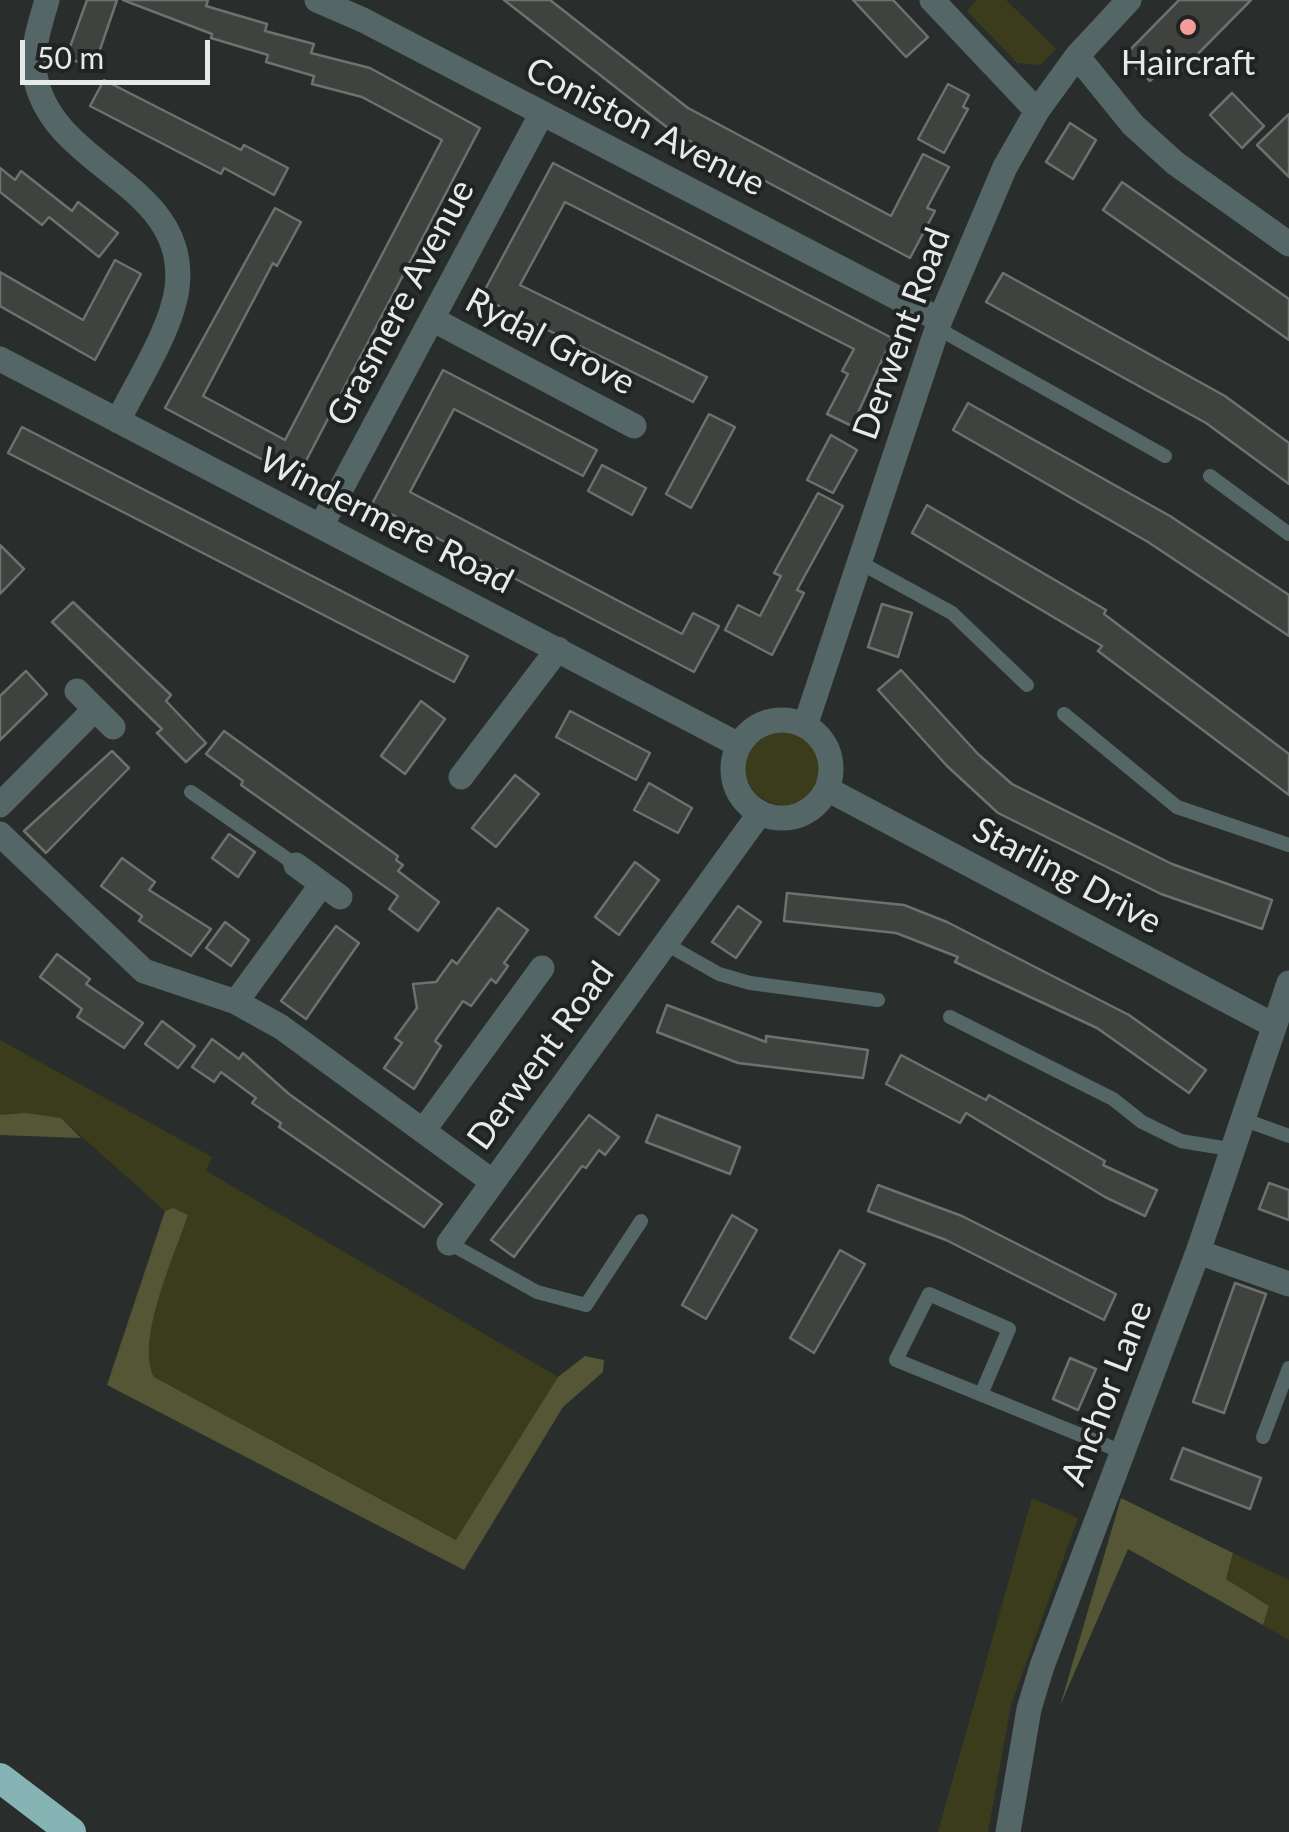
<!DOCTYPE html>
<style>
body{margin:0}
#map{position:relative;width:1289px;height:1832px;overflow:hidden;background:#292e2c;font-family:Lato,sans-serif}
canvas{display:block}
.scale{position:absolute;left:20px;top:40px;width:190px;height:45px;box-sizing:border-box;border:5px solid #e6eae8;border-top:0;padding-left:12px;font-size:30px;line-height:35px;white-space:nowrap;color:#e6eae8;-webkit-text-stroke:8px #1f2422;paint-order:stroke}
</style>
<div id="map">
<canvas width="1289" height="1832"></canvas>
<div class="scale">50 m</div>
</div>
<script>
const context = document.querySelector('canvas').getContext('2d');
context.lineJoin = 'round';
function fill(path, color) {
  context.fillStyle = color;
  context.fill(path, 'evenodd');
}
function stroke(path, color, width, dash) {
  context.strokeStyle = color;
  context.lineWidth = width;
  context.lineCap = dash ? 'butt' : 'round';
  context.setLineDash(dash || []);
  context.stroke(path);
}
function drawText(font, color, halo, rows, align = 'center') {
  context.font = font + ' Lato,sans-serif';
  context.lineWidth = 8;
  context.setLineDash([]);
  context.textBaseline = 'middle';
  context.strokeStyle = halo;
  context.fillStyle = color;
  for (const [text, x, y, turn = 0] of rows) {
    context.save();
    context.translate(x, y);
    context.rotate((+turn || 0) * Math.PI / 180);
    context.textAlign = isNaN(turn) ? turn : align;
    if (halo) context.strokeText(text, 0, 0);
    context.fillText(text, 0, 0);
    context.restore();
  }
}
fill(new Path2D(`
 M977 0H1006L1056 49 1041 65 1017 63 967 11Z
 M745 767a38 38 0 1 1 76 0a38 38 0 1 1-76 0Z
 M0 1040 212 1157 206 1171 558 1377 457 1540 154 1377C135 1341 175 1254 187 1215L173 1208 165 1211 61 1118 0 1115Z
 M1032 1498 1078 1518 1011 1705 988 1832H938Z
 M1233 1553 1289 1580V1640L1263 1625 1269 1606 1226 1579Z`), '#3b3c1c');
fill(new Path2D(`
 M26 1113 61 1118 81 1138 0 1135V1115Z
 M173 1208 188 1215C175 1254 135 1341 154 1377L456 1540 558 1377 585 1356 604 1360 603 1372 563 1407 464 1570 107 1385 165 1211Z
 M1121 1498 1233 1553 1226 1579 1269 1606 1263 1625 1128 1549 1060 1706Z`), '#555635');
const building = new Path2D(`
 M87 0H117L94 67 66 58Z
 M123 0H208L206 6 267 24 265 31 314 44 311 53 370 68 480 128 297 478 165 408 275 208 301 222 277 266 273 263 203 396 285 440 442 140 362 97 312 84 314 76 266 62 268 55 211 38 212 34Z
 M504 0H550L688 108 891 216 923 154 949 167 927 208 935 211 910 258 673 132Z
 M853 0H893L928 37 906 57Z
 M1179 0H1251L1176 76 1166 65 1150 81 1124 56Z
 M104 80 241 150 244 145 288 168 274 195 224 168 221 174 90 106Z
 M948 84 969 95 963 107 968 109 944 153 918 139Z
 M1232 93 1264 126 1242 148 1210 115Z
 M1289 114V177L1257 145Z
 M1070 123 1096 140 1073 179 1046 162Z
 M553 163 892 338 852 426 827 414 848 374 842 371 854 349 565 202 520 285 707 377 693 402 481 297Z
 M0 168 15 180 21 171 72 211 78 202 118 233 99 257 49 217 42 225 0 192Z
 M1122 182 1289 299V340L1103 210Z
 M115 260 141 274 95 360 0 306V272L83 320Z
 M1003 273 1225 396 1289 443V484L1206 423 986 302Z
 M443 370 597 450 583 476 454 409 410 492 682 634 693 613 719 626 694 672 372 504Z
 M968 403 1170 516 1289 595V636L1148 542 953 430Z
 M709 414 735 427 691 508 666 494Z
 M22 427 468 656 454 682 8 453Z
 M831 435 857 450 833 493 807 480Z
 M602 465 646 488 632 515 588 491Z
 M818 493 843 506 797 590 804 593 772 655 725 630 738 605 760 616 781 576 774 573Z
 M927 505 1106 610 1104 614 1289 754V795L1098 651 1102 646 912 533Z
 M0 545 24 569 0 594Z
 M73 602 171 695 166 701 206 743 186 762 157 733 162 729 52 622Z
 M882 604 912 613 898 657 868 647Z
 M901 670 978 754 1012 784 1172 864 1272 900 1262 929 1161 894 998 813 947 766 878 690Z
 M26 671 47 694 0 740V696Z
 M421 701 445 719 405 774 381 756Z
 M570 711 650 753 636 780 556 737Z
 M224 731 398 856 396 860 403 865 398 871 439 902 418 931 389 909 398 896 241 785 243 781 206 754Z
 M112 751 129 768 46 853 24 831Z
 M515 775 539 794 496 847 472 828Z
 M649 783 692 808 678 833 634 810Z
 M229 834 255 852 238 877 212 858Z
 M122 858 155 882 149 890 211 929 191 956 139 921 142 916 101 886Z
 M635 862 659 880 619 935 595 917Z
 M787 893 904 905 947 922 1129 1015 1206 1070 1189 1093 1097 1028 955 962 958 957 896 933 784 921Z
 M738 906 761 922 736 958 712 942Z
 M498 908 528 930 504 963 508 966 496 983 491 979 471 1006 463 1001 435 1041 441 1046 414 1089 384 1068 402 1043 395 1038 417 1008 413 984 436 982 452 960 457 964Z
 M225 922 249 940 231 966 206 948Z
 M336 926 359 943 306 1019 281 1001Z
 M57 954 90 979 86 984 143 1023 124 1048 77 1017 82 1009 40 977Z
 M667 1005 766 1042V1036L868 1050 863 1078 738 1063 657 1032Z
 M162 1021 195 1046 178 1068 145 1044Z
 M212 1039 239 1059 243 1053 289 1094 442 1204 424 1227 279 1127 281 1123 252 1103 256 1098 221 1072 214 1082 192 1067Z
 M901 1055 986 1100 989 1095 1105 1161 1103 1165 1157 1190 1145 1216 1105 1197 966 1113 960 1123 886 1084Z
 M589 1115 619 1137 605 1155 599 1150 586 1168 582 1166 514 1257 491 1240Z
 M657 1115 740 1147 730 1174 646 1142Z
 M1269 1183 1289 1190V1220L1259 1209Z
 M878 1185 962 1216 1116 1294 1104 1320 946 1240 868 1211Z
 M732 1215 757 1230 706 1319 682 1305Z
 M840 1250 865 1264 814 1353 790 1338Z
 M1235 1283 1266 1294 1224 1413 1193 1402Z
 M1070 1358 1096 1369 1078 1410 1053 1399Z
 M1183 1448 1261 1478 1250 1509 1171 1479Z`);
fill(building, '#3f423e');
stroke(building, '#6e716d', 2.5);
stroke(new Path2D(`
 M937 328 1165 456
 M1210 476 1289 534
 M859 562 952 613 1027 685
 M1064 714 1177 807 1289 845
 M191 792 296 865
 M666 944 719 974 750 983 878 1000
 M950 1017 1113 1099 1142 1122 1181 1141 1235 1150
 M1245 1120 1289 1136
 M449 1243 537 1292 586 1305 641 1221
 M982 1392 1009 1329 929 1294 896 1360 1125 1453
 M1263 1437 1289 1368`), '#546666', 14);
stroke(new Path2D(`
 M47 0C40 24 31 50 35 75 51 169 190 182 177 288 172 329 136 384 118 421
 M317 0 363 20 940 320
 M932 0 1037 111
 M1077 56 1133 125 1175 163 1289 244
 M432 319 634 426
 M0 359 739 745
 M321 526 542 113
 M77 691 113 727
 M733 769a49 49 0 1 1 98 0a49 49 0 1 1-98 0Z
 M805 726 940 320 1005 167 1037 111 1077 56 1129 0
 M461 777 558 649
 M827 789 1273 1025
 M0 805 95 709
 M0 834 144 971 236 1002 281 1027 493 1182
 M296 865 340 897
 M236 1002 322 884
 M423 1131 542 968
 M449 1243 760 813
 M1198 1252 1289 1284
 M1008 1832 1029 1709 1042 1666 1198 1252 1289 983`), '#546666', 25);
stroke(new Path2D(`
 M0 1778 71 1832`), '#86b4b5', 30);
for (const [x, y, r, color] of [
 [1188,27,10,"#f59b9a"]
]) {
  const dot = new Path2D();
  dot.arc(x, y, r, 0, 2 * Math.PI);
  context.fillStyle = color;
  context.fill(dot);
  stroke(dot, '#1f2422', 4);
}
drawText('35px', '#e6eae8', '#1f2422', [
 ["Haircraft",1188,64]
]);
drawText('35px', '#e6eae8', '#1f2422', [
 ["Coniston Avenue",645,127,27],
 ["Grasmere Avenue",401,303,-62],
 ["Derwent Road",902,334,-70],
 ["Rydal Grove",550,342,28],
 ["Windermere Road",386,521,27],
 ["Starling Drive",1067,876,28],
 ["Derwent Road",541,1056,-54],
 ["Anchor Lane",1107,1393,-69]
]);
</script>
